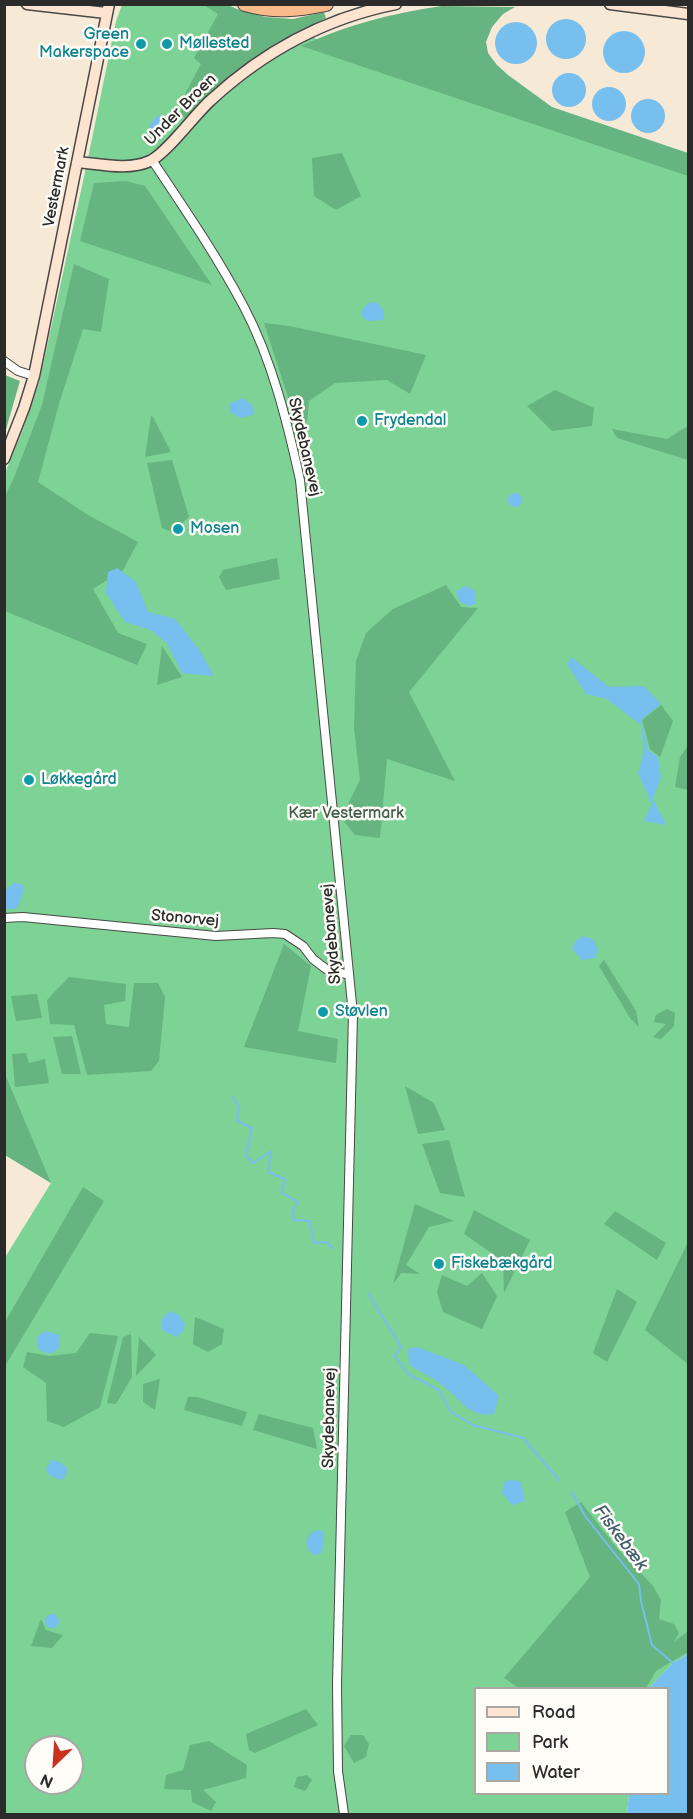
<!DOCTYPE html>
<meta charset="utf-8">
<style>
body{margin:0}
#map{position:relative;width:693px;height:1819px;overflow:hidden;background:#f6ead6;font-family:"Balsamiq Sans",sans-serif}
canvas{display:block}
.frame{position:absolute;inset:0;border:6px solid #2b2b2b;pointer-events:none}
.legend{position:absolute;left:474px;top:1687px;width:195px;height:108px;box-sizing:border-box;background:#fdfcf7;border:2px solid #a9a8a5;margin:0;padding:8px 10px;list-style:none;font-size:18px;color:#2b2b2b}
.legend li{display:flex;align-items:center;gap:12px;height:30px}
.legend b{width:30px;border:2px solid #a9a8a5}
.north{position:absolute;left:24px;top:1735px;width:60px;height:60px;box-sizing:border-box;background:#fdfcf7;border:2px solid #a9a8a5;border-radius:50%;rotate:205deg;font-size:16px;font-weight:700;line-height:24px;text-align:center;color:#2b2b2b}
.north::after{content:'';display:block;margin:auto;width:21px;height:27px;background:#c8321e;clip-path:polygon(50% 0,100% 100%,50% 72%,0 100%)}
</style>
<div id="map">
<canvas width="693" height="1819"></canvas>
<div class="frame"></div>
<ul class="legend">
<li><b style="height:8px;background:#fde4d1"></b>Road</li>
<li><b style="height:16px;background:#7dd296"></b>Park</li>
<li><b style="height:16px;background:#76bfef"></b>Water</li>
</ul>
<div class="north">N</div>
</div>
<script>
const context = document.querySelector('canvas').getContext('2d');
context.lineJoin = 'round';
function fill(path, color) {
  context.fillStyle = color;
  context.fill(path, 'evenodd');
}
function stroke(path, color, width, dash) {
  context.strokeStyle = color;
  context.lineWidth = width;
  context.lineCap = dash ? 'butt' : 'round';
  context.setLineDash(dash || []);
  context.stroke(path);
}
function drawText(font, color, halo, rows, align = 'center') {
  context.font = font + ' "Balsamiq Sans",sans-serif';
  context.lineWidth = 5;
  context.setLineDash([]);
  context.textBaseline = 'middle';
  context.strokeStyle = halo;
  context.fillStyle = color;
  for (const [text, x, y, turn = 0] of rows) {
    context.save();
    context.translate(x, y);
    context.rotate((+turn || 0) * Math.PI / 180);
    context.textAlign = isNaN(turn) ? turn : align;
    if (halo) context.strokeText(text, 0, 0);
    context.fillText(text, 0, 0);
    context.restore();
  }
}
fill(new Path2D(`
 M122 5H222L270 20 296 21 326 48 688 173V1654L673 1663 649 1688H476V1794H629L627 1814H5L4 1259 51 1183 5 1155V473L23 429 39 383 87 163 116 21ZM36 1747H72V1783H36Z`), '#7dd296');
fill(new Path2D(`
 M204 5H228L237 9 265 17 293 19 324 12 326 18 275 44 242 67 186 119 180 114 186 92 201 64 194 58 218 14Z
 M442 6 515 7 503 14 492 27 486 42 488 53 497 65 508 75 552 107 688 153V176L301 46C350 24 389 14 442 6Z
 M342 153 361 196 336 210 314 196 312 158Z
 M126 181 145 186 212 285 80 241 94 183Z
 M74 264 109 279 101 332 83 329 59 404 38 482 88 515 138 542 123 570 93 589 118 633 147 644 137 665 5 611 4 498 13 480 42 405Z
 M264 323 289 326 426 355 410 394 387 380 335 383 309 401 307 422H296Z
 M5 375 20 381 5 433Z
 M555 390 594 408 592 426 552 431 527 406Z
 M151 416 153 417 171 452 145 457Z
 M688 426V460L617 438 612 429 667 439Z
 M172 460 189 517 172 532 162 528 147 463Z
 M277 558 280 579 226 590 219 577 223 570Z
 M446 585 461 607 478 608 409 692 455 781 387 759 380 838 355 835 341 818 360 780 354 728 356 661 366 633 393 609Z
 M162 646 182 677 157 685Z
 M661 705 673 721 660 757 650 749 642 720Z
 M687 747 688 748V790L675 787 680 757Z
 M284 944 311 966 298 1031 338 1039 336 1063 244 1047Z
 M604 960 636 1011 639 1027 630 1018 599 966Z
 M69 977 126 984 125 1001 104 1005 106 1024 129 1027 134 983H158L165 997 159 1061 151 1071 87 1075 74 1025 50 1024 47 1000Z
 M37 994 42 1018 16 1021 11 996Z
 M667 1009 675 1013 674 1026 661 1039 653 1037 666 1024 654 1022 656 1015Z
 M72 1036 81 1074H62L53 1037Z
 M26 1053 29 1063 45 1059 49 1083 15 1087 12 1054Z
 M4 1074H5L51 1183 5 1155Z
 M405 1086 434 1103 445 1130 418 1134Z
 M449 1140 465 1197 440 1193 422 1144Z
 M83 1187 104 1201 5 1366V1322Z
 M415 1204 454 1221 429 1227 406 1265 420 1274 401 1273 393 1284Z
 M474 1210 530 1240 504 1293 503 1261 464 1234Z
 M615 1211 666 1243 657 1260 604 1224Z
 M688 1242V1364L645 1330Z
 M482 1273 497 1296 482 1329 443 1312 437 1292 442 1275 467 1286Z
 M617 1289 637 1302 607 1362 593 1353Z
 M195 1317 224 1329 222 1344 208 1352 193 1344Z
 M90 1333 118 1336 100 1407 64 1427 47 1421 46 1383 23 1367 27 1352 49 1356 76 1353Z
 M131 1334 132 1377 116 1404 107 1403 123 1337Z
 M139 1337 156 1355 136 1376Z
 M160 1379 155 1410 143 1402V1384Z
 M188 1397H197L247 1412 242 1426 184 1410Z
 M259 1414 313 1428 317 1449 253 1430Z
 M581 1502 616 1547 653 1586 661 1600 659 1619 674 1624 679 1633 674 1642 688 1631V1652L656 1671 646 1688H519L504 1678 590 1577 565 1512Z
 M41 1619 46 1630 63 1635 52 1648 31 1646Z
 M306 1709 318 1725 255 1753 249 1750 246 1734Z
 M351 1735H363L369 1744 366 1757 354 1763 344 1746Z
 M209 1741 247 1765 246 1778 203 1790 216 1802 211 1811 192 1802 191 1790 164 1789 166 1775 183 1770 190 1745Z
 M307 1775 312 1780 305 1791 294 1787 297 1777Z`), '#66b47f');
fill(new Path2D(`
 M546 39a20 20 0 1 1 40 0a20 20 0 1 1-40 0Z
 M495 43a21 21 0 1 1 42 0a21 21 0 1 1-42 0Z
 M603 52a21 21 0 1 1 42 0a21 21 0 1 1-42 0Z
 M552 90a17 17 0 1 1 34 0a17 17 0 1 1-34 0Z
 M592 104a17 17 0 1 1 34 0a17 17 0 1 1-34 0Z
 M631 116a17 17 0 1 1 34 0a17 17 0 1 1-34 0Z
 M162 115 164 120 156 131H153L149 126 157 116Z
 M377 302 384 311 383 320 369 321 362 317V310L368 303Z
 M243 398 252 405 254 414 241 418 230 412 229 404Z
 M508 500a7 7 0 1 1 14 0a7 7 0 1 1-14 0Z
 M117 568 136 582 148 612 175 619 200 651 214 676 182 673 167 643 151 630 125 622 106 593 108 572Z
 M466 586 475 591 476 604 468 606 459 601 456 591Z
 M571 657 609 687 644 686 661 704 641 720 648 750 658 757 661 778 653 799 666 825 644 821 652 804 638 773 644 752 641 725 607 699 586 694 567 664Z
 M14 883 22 884 24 889 19 904 15 909H5V890Z
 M584 936 594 940 598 950 595 958 582 960 572 949 576 940Z
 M170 1311 179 1315 185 1324 183 1331 176 1337 162 1330V1319Z
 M45 1331 60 1335V1347L53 1353H46L37 1348V1337Z
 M417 1347 464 1365 499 1396 494 1414C469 1419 458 1396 442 1385 432 1377 420 1371 409 1365L408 1349Z
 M51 1460 60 1462 67 1468C67 1474 66 1478 60 1480L49 1475 46 1469Z
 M513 1480 521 1482 525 1501 512 1505 502 1493 505 1481Z
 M317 1530 323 1531C325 1538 324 1548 320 1554L314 1555 309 1551 306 1543 310 1534Z
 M45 1621a7 7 0 1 1 14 0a7 7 0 1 1-14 0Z
 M688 1654V1814H627L629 1794H668V1688H649L673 1663Z`), '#76bfef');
stroke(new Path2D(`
 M232 1097 239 1106 237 1121 252 1128 246 1156 253 1163 271 1151 268 1172 285 1179 282 1193 298 1202 292 1211 294 1220 310 1221 314 1243 326 1242 333 1248
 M368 1293 401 1347 395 1356 408 1374 439 1390 451 1412 473 1425 523 1438 559 1480
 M572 1492 585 1516 639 1584 641 1601 652 1645 673 1663`), '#76bfef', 2);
const street = new Path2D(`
 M152 160C184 208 217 256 244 307 272 360 287 421 300 480L353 1014 337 1684 338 1771 344 1814
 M4 361 18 371 34 376
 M4 918 23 917 216 936 273 933 285 934 303 946 313 959 326 969 349 975`);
const secondary = new Path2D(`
 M27 4 106 13
 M610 4 688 14
 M78 162C101 164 128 171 150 161 167 153 195 114 211 100 263 52 326 18 396 4
 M4 459 24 408 34 376 109 4`);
const highway = new Path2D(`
 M245 4C273 12 297 10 326 4`);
stroke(street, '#494845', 10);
stroke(secondary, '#494845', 13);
stroke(highway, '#494845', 16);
stroke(street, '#fff', 8);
stroke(secondary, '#fde4d1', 10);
stroke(highway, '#fabb8c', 14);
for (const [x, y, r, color] of [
 [141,44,6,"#0f9aa8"],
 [167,44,6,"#0f9aa8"],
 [362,421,6,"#0f9aa8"],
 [178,529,6,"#0f9aa8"],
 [29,780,6,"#0f9aa8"],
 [323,1012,6,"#0f9aa8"],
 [439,1264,6,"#0f9aa8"]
]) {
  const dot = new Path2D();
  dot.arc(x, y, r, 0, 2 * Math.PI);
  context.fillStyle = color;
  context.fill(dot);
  stroke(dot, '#fdfcf7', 2);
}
drawText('16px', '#0d838f', '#fdfcf7', [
 ["Green",129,35,"right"],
 ["Makerspace",129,53,"right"],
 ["Møllested",179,44],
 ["Frydendal",374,421],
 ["Mosen",190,529],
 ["Løkkegård",41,780],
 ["Støvlen",335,1012],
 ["Fiskebækgård",451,1264]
], 'left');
drawText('16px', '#2b2b2b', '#fdfcf7', [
 ["Under Broen",181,110,-45],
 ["Vestermark",57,187,-79],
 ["Skydebanevej",304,447,77],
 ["Stonorvej",185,919,5],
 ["Skydebanevej",332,934,-95],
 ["Skydebanevej",330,1418,-89]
]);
drawText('16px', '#445d4b', '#fdfcf7', [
 ["Kær Vestermark",346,814]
]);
drawText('italic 18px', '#455f70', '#fdfcf7', [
 ["Fiskebæk",620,1538,53]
]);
</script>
